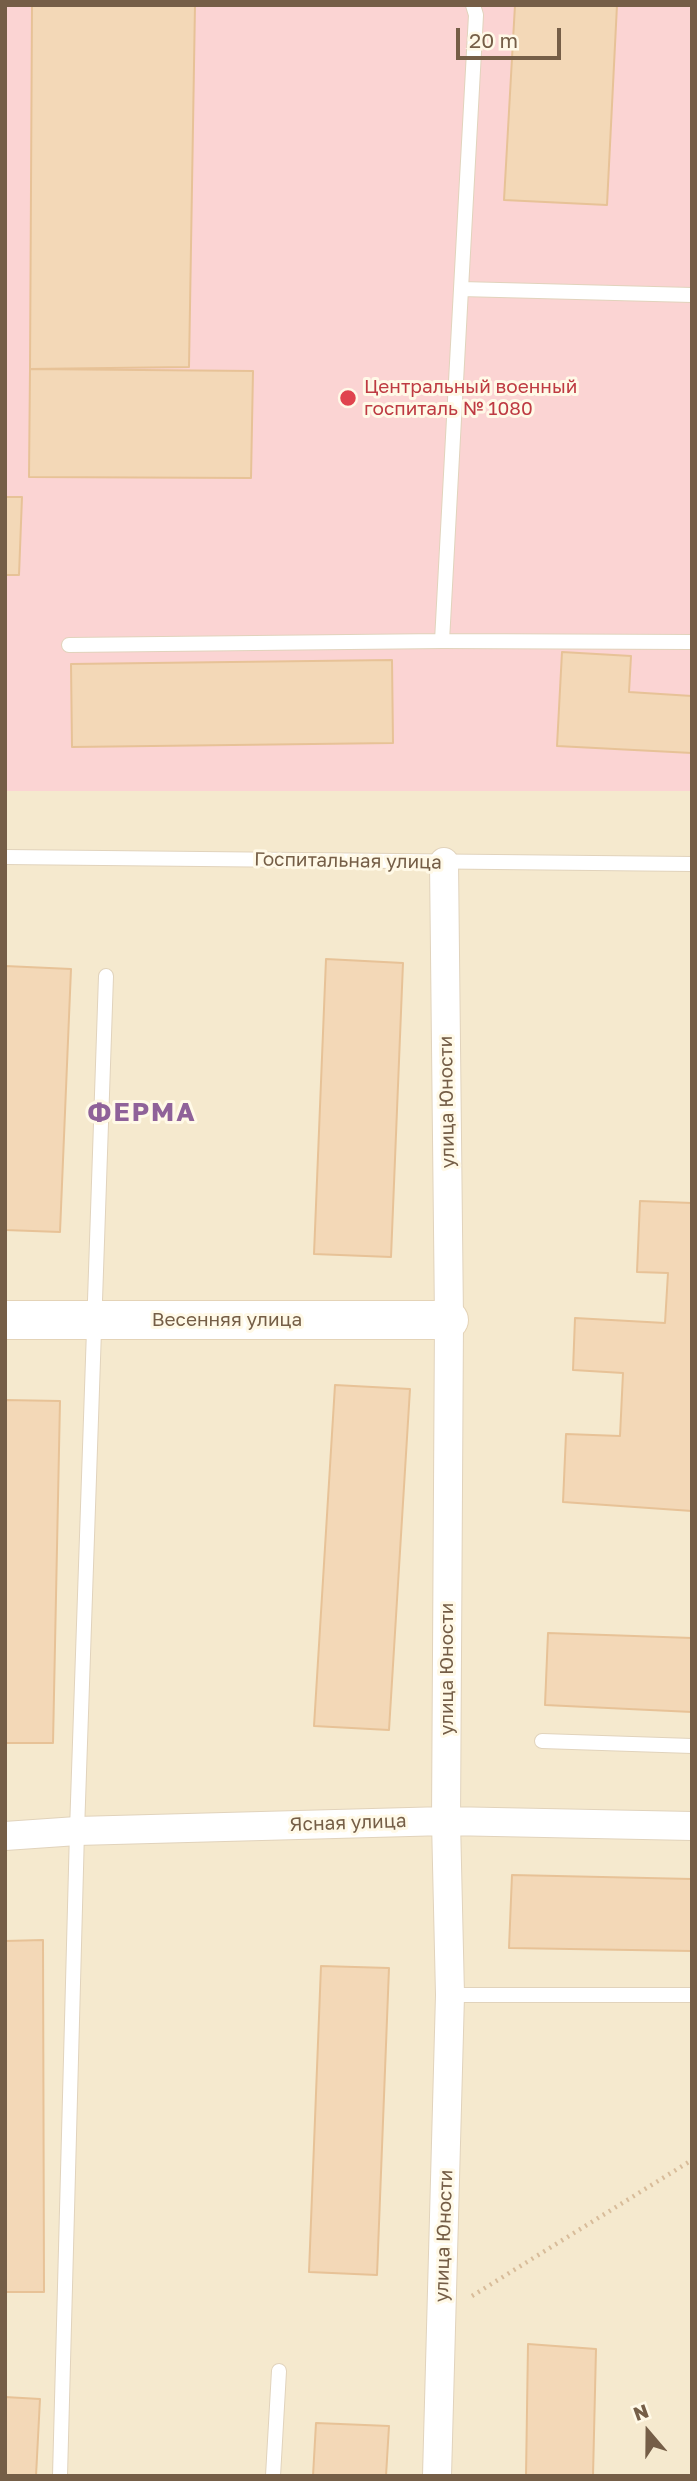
<!DOCTYPE html>
<meta charset="utf-8">
<style>
body{margin:0}
#map{position:relative;width:697px;height:2481px;overflow:hidden;background:#fdf6e0;font-family:"Golos Text",sans-serif}
canvas{display:block}
.frame{position:absolute;inset:0;border:7px solid #755e47;pointer-events:none}
.north{position:absolute;left:613px;top:2397px;width:70px;height:70px;-webkit-text-stroke:5px #fff9e7;paint-order:stroke;rotate:340deg;font-size:19px;font-weight:700;line-height:28px;text-align:center;color:#755e47}
.north::after{content:'';display:block;margin:auto;width:24px;height:32px;background:#755e47;clip-path:polygon(50% 0,100% 100%,50% 72%,0 100%)}
.scale{position:absolute;left:456px;top:28px;width:105px;height:32px;box-sizing:border-box;border:4px solid #755e47;border-top:0;padding-left:9px;font-size:21px;line-height:24px;white-space:nowrap;color:#755e47;-webkit-text-stroke:5px #fff9e7;paint-order:stroke}
</style>
<div id="map">
<canvas width="697" height="2481"></canvas>
<div class="frame"></div>
<div class="north">N</div>
<div class="scale">20 m</div>
</div>
<script>
const context = document.querySelector('canvas').getContext('2d');
context.lineJoin = 'round';
function fill(path, color) {
  context.fillStyle = color;
  context.fill(path, 'evenodd');
}
function stroke(path, color, width, dash) {
  context.strokeStyle = color;
  context.lineWidth = width;
  context.lineCap = dash ? 'butt' : 'round';
  context.setLineDash(dash || []);
  context.stroke(path);
}
function drawText(font, color, halo, rows, align = 'center') {
  context.font = font + ' "Golos Text",sans-serif';
  context.lineWidth = 6;
  context.setLineDash([]);
  context.textBaseline = 'middle';
  context.strokeStyle = halo;
  context.fillStyle = color;
  for (const [text, x, y, turn = 0] of rows) {
    context.save();
    context.translate(x, y);
    context.rotate((+turn || 0) * Math.PI / 180);
    context.textAlign = isNaN(turn) ? turn : align;
    if (halo) context.strokeText(text, 0, 0);
    context.fillText(text, 0, 0);
    context.restore();
  }
}
fill(new Path2D(`
 M5 5H692V2476H5Z`), '#f5e9ce');
fill(new Path2D(`
 M5 5H692V791H5Z`), '#fbd4d3');
const building = new Path2D(`
 M32 5H195L189 367 30 369Z
 M515 5H617L607 205 504 200Z
 M30 369 253 371 251 478 29 477Z
 M5 497H22L19 575H5Z
 M562 652 631 656 629 692 692 696V753L557 746Z
 M392 660 393 743 72 747 71 664Z
 M326 959 403 963 391 1257 314 1254Z
 M5 966 71 969 60 1232 5 1230Z
 M640 1201 692 1203V1511L563 1502 566 1434 620 1436 623 1373 573 1370 575 1318 665 1323 668 1273 637 1272Z
 M335 1385 410 1389 389 1730 314 1726Z
 M5 1400 60 1401 53 1743H5Z
 M548 1633 692 1638V1712L545 1705Z
 M512 1875 692 1879V1951L509 1948Z
 M43 1940 44 2292H5V1941Z
 M321 1966 389 1968 377 2275 309 2272Z
 M528 2344 596 2349 593 2476H526Z
 M5 2397 40 2399 36 2476H5Z
 M316 2423 389 2426 386 2476H313Z`);
fill(building, '#f3d8b7');
stroke(building, '#e7c297', 2);
const lane = new Path2D(`
 M473 5 476 15 461 289 692 295
 M442 641 461 289
 M69 645 442 641 692 642
 M5 857 692 864
 M542 1741 692 1746
 M450 1995H692
 M60 2476 77 1831 106 976
 M273 2476 279 2371`);
const street = new Path2D(`
 M5 1836 77 1831 446 1821 692 1826
 M437 2476 450 1995 446 1821 449 1320 444 862`);
const secondary = new Path2D(`
 M5 1320H449`);
stroke(lane, '#e1d3bc', 16);
stroke(street, '#e1d3bc', 30);
stroke(secondary, '#e4d3b7', 40);
stroke(new Path2D(`
 M472 2296 692 2160`), '#d8bc9a', 4.5, [2, 5]);
stroke(lane, '#fff', 14);
stroke(street, '#fff', 28);
stroke(secondary, '#fff', 38);
for (const [x, y, r, color] of [
 [348,398,9,"#e0444e"]
]) {
  const dot = new Path2D();
  dot.arc(x, y, r, 0, 2 * Math.PI);
  context.fillStyle = color;
  context.fill(dot);
  stroke(dot, '#fff9e7', 2.5);
}
drawText('19px', '#be3a42', '#fff9e7', [
 ["Центральный военный",364,387],
 ["госпиталь № 1080",364,409]
], 'left');
drawText('19px', '#755e47', '#fff9e7', [
 ["Госпитальная улица",348,861,1],
 ["улица Юности",447,1102,-91],
 ["Весенняя улица",227,1320],
 ["улица Юности",447,1669,-90],
 ["Ясная улица",348,1823,-2],
 ["улица Юности",444,2236,-88]
]);
context.letterSpacing = '2px';
drawText('bold 26px', '#8f6299', '#fff9e7', [
 ["ФЕРМА",142,1113]
]);
context.letterSpacing = '0px';
</script>
